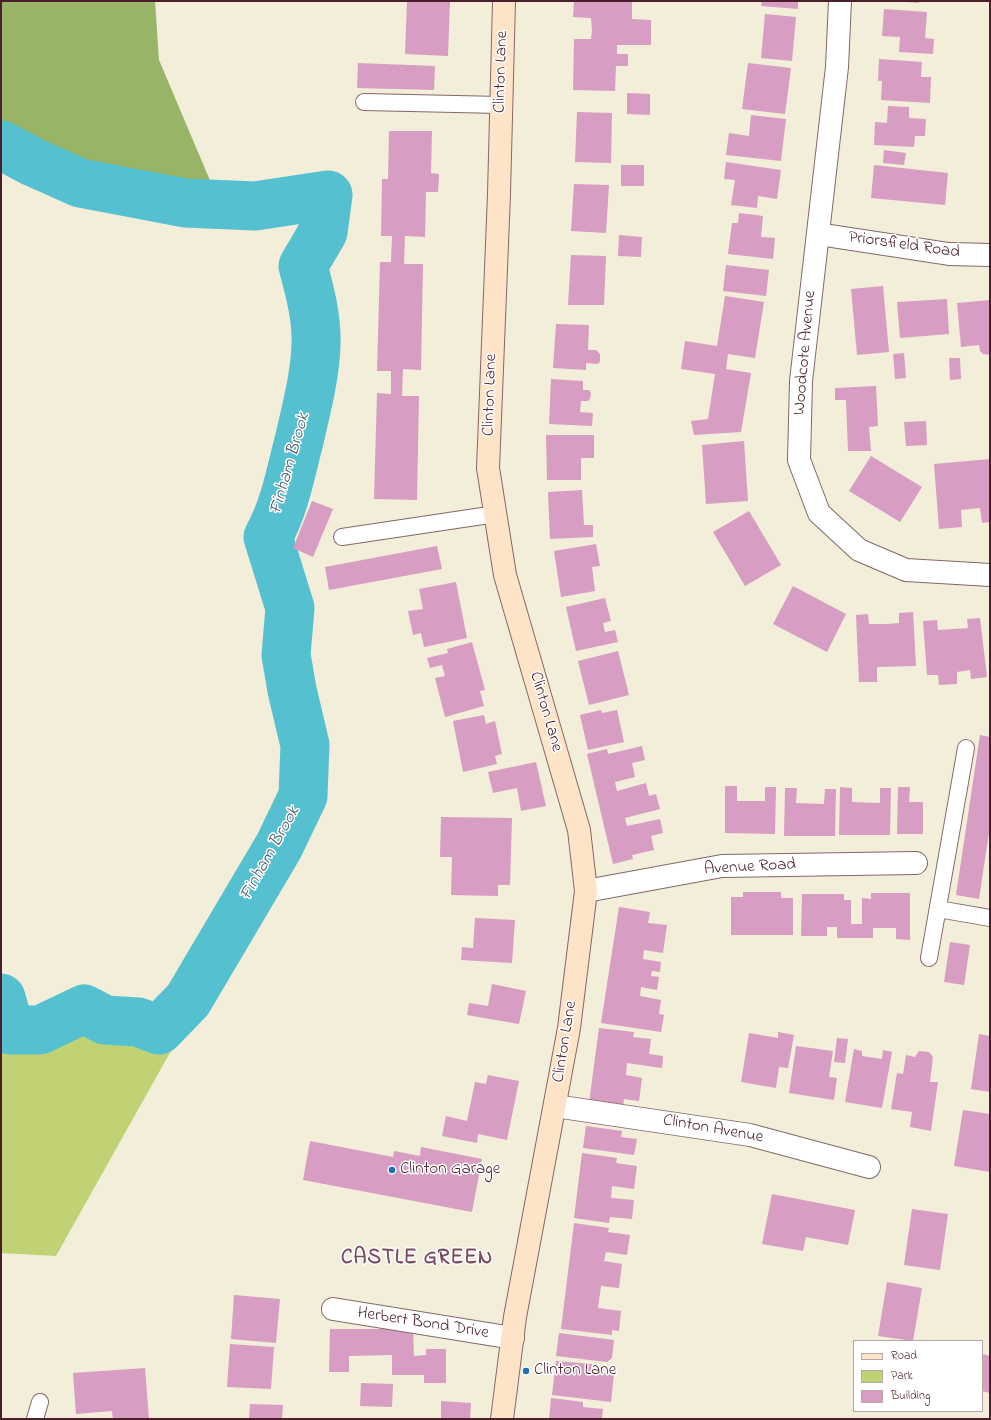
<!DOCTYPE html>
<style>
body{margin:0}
#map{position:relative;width:991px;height:1420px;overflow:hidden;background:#f2eed9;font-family:"Indie Flower",sans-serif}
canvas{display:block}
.frame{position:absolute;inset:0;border:2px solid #4a1f2b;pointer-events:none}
.legend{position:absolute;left:853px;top:1340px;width:130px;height:72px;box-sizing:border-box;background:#fff;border:1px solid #b7a5aa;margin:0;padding:5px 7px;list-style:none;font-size:12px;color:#4a1f2b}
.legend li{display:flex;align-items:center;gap:8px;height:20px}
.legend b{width:20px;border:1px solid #b7a5aa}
</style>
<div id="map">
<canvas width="991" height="1420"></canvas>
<div class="frame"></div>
<ul class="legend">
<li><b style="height:5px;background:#fee4c6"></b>Road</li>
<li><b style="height:11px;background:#c1d274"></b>Park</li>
<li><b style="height:11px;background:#d79dc2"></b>Building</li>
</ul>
</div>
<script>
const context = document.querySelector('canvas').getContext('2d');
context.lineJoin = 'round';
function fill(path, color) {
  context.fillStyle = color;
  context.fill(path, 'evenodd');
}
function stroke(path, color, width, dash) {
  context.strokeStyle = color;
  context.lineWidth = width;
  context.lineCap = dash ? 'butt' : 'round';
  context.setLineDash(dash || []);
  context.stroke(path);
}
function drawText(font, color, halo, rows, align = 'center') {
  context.font = font + ' "Indie Flower",sans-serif';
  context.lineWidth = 3;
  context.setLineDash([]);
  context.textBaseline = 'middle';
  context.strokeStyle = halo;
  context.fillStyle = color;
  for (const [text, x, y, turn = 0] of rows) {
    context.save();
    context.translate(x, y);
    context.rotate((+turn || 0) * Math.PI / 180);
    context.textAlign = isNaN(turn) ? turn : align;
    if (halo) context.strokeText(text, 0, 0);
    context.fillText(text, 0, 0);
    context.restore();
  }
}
fill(new Path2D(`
 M1 998 10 1030H40L84 1009 105 1020 138 1022 159 1030 172 1049 56 1256 1 1253Z`), '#c1d274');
fill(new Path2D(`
 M1 1H155L159 60 220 204 185 203 80 183 33 162 1 145Z`), '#98b466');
stroke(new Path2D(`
 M1 145 33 162 80 183 185 203 255 206 328 195 323 232 303 266C310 292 317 318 316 345 315 377 306 410 299 441 290 475 285 506 268 537L290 608 286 655 292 690 305 745 303 796 279 846 188 1000 159 1030 138 1022 105 1020 84 1009 40 1030H10L1 998`), '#55c0d0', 49);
fill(new Path2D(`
 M407 1H450L448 56 405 54Z
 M574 1H632V19L651 20V45H617V54H628V66H616L615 91 573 90 574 39H591L592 31 591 18 573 17Z
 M762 1H798V9L761 6Z
 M905 1H919V3L905 2Z
 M884 9 927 12 925 38 934 39 933 54 899 52 900 37 882 36Z
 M765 14 796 17 792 61 761 58Z
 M879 59 922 62 921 77H931L930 103 881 100 882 81H878Z
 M358 63 435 66 434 90 357 88Z
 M748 63 791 68 785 114 742 109Z
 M627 93 650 94V115L627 114Z
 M888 106 909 107V118L926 119 925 136H915L914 147 874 145 875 122 887 123Z
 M577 112 612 113 611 163 575 162Z
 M751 115 786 119 781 161 726 155 729 133 749 136Z
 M389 131H432L431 173 439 174 438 192H426L425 237 405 236 404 264H423L421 370 403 369 402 396H419L417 500 374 499 377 393 391 394V371H377L380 262H391L392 236H381L382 179H388Z
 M884 150 906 153 904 165 883 163Z
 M726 162 781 170 777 199 758 196 757 208 731 205 735 180 724 179Z
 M621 165H644V186H621Z
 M874 165 948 173 945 205 871 198Z
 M574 184 609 185 606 233 571 231Z
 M739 213 763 216 761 237 775 238 773 259 728 254 732 223H738Z
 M619 235 642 237 641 257 618 256Z
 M571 255 606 256 604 305H568Z
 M726 265 769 270 766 296 723 291Z
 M883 286 889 352 857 355 851 289Z
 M725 296 764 302 755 358 728 354 726 369 751 373 741 432 694 435 691 421 708 419 715 374 681 369 685 341 717 346Z
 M947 299 949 334 900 338 897 302Z
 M990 300V355L983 354 980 351 979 345 961 347 957 303Z
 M556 324 589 325 588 350H596L600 354V362L597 364 586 363V370L553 368Z
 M904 353 906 378 895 379 893 354Z
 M949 358H960L961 379 950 380Z
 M551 379 583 381V390H589L591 393 590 399 588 401H581L580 412 593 413 592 426 549 424Z
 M876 386 878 426 869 427 871 451H848L846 400H835V388Z
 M926 421 927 445 906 446 904 422Z
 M546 435H594V458H581V480H547Z
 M744 441 748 501 706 504 702 445Z
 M871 456 922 487 900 522 849 491Z
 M990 459V522L982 523 980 508 961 510 962 527 939 529 934 464Z
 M582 490 584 525H593V537L550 539 548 492Z
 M312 501 333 509 313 557 293 548Z
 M749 511 781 565 745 586 713 532Z
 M596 544 600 566 592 567 595 591 561 597 554 551Z
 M437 546 442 569 329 590 325 567Z
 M456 582 467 638 424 647 421 633 413 635 408 611 423 609 419 589Z
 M793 586 846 614 827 652 773 624Z
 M605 598 611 621 603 623 605 632 615 630 618 642 576 651 566 607Z
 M913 612 916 666 877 667V682H859L856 615 868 614 869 624H887L899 623V613Z
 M980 618 987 677 971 679 970 670 957 672V684L939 685 938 675H927L923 621 937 620 938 630 968 628 967 619Z
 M472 642 485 690 480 691 484 706 445 717 435 678 445 676 442 665 430 668 427 658 448 653 447 649Z
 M618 651 629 695 589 705 578 661Z
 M601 710 602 713 617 710 624 742 588 750 580 715Z
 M484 715 486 724 495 721 502 754 495 756 497 764 463 772 453 721Z
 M980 735 990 737V826L979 899 956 895Z
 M642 746 645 760 632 763 635 777 615 782 617 791 646 783 649 796 656 794 660 809 625 818 627 826 660 819 663 833 651 836 654 850 632 855 633 859 613 864 587 754 607 749 608 754Z
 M536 762 546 806 521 811 517 788 493 793 488 772Z
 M725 786H737V801H765V787H776L775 834 725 833Z
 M840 787 852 788V802L880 803V788H891L890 835H839Z
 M898 787H910L909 802H923V834H897Z
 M785 788H797L796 803 824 804 825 789H836L835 836H784Z
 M441 817 512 818 510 885H498V896L451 895 452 857H440Z
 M743 892H781V898H793V935H731V897H743Z
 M871 893H910V940L896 939V928H873V938H837V927H827V936H801L802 894H844V900H851V924H862V898L871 899Z
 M619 907 650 912 648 923 667 925 663 953 644 950 643 959 661 962 660 972 652 971 651 976 659 977 657 990 641 987 640 996 661 1000 659 1014 664 1015 661 1032 601 1023Z
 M475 918 515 920 512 963 461 960 462 947 473 948Z
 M950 942 970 945 964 985 944 982Z
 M492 984 526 991 519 1024 467 1015 469 1003 488 1006Z
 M599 1028 634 1032 633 1037 651 1039 649 1054 663 1056 662 1068 627 1063 626 1075 642 1078 639 1101 624 1099 623 1107 589 1103Z
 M778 1032 794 1035 788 1068 779 1067 776 1088 741 1082 749 1033 778 1038Z
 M979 1034 990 1036V1092L971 1089Z
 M837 1038 848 1039 845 1063 834 1062Z
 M796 1046 833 1051 829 1077 837 1078 834 1100 789 1093Z
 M854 1049 862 1051V1056L882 1059 883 1050 892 1052 882 1108 845 1102Z
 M919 1051 929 1052 933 1057 930 1082H938L931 1131 910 1127 912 1112 891 1109 897 1073 903 1074 906 1055 915 1057Z
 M488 1075 519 1081 507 1140 478 1134 477 1143 442 1136 446 1116 467 1121 475 1082 486 1084Z
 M963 1110 990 1114V1172L954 1166Z
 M586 1126 622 1131 621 1137 637 1139 634 1155 583 1148Z
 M310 1141 393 1157 394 1151 420 1156 421 1147 482 1159 472 1212 303 1180Z
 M582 1153 617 1158 616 1163 637 1166 634 1189 612 1186 611 1198 634 1200 632 1219 610 1217 609 1223 574 1218Z
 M772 1194 855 1210 848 1245 806 1237 803 1251 762 1244Z
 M912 1209 948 1214 940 1270 904 1265Z
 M574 1223 609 1228 608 1232 630 1235 627 1255 606 1252 604 1261 622 1264 619 1288 601 1286 598 1308 621 1311 619 1331 612 1330V1335L561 1329Z
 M887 1282 922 1288 913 1341 878 1336Z
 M234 1295 280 1299 276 1343 231 1339Z
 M330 1329H413L414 1356 426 1355V1349H446V1383H424V1375H392V1355L349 1356V1372H329Z
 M559 1333 614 1340 612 1358 607 1362 556 1356Z
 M230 1344 274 1347 271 1389 227 1387Z
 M982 1354 990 1356V1393L982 1391Z
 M556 1361 592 1364 591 1372 614 1374 611 1402 552 1395Z
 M145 1368 149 1419H113L112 1411 76 1414 73 1373Z
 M361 1383 393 1384 392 1407 360 1406Z
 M551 1398 583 1402V1407L603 1409 602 1419H549Z
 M441 1401 471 1403 470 1419H441Z
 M250 1404 283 1405 282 1419H249Z`), '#d79dc2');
const service = new Path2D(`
 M364 102 501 105
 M342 537 496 514
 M938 909 990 918
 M929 958 966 748
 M35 1419 40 1402`);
const minor = new Path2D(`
 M840 1 837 67 801 381 799 460 819 513 859 550 906 570 990 575
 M818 234 949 254 990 255
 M586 891 722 866 916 863
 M555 1106 750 1135 869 1167
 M333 1309 513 1338`);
const secondary = new Path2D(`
 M502 1419 515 1317 569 1028 586 891 579 830 505 575 488 468 499 194 504 1`);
stroke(service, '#856768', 18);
stroke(minor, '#856768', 24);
stroke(secondary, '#856768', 24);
stroke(service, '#fff', 16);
stroke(minor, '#fff', 22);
stroke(secondary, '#fee4c6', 22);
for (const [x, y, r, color] of [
 [392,1170,4,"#1f6fb2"],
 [526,1371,4,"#1f6fb2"]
]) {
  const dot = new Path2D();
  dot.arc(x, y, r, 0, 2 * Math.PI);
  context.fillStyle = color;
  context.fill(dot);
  stroke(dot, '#fff', 1.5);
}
drawText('17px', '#4a1f2b', '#fff', [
 ["Clinton Lane",502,72,-88],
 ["Priorsfield Road",904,246,8],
 ["Woodcote Avenue",806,353,-85],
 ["Clinton Lane",491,395,-88],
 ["Clinton Lane",545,712,74],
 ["Avenue Road",750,868,-3],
 ["Clinton Lane",566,1042,-81],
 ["Clinton Avenue",713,1130,10],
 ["Herbert Bond Drive",423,1324,9]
]);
drawText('17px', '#4a1f2b', '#fff', [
 ["Clinton Garage",400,1170],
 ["Clinton Lane",534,1371]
], 'left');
drawText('italic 18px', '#4e5f6d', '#fff', [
 ["Finham Brook",291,464,-74],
 ["Finham Brook",271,854,-61]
]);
context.letterSpacing = '1px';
drawText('bold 21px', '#7b4b60', '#fff', [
 ["CASTLE GREEN",417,1260]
]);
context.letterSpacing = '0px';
</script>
